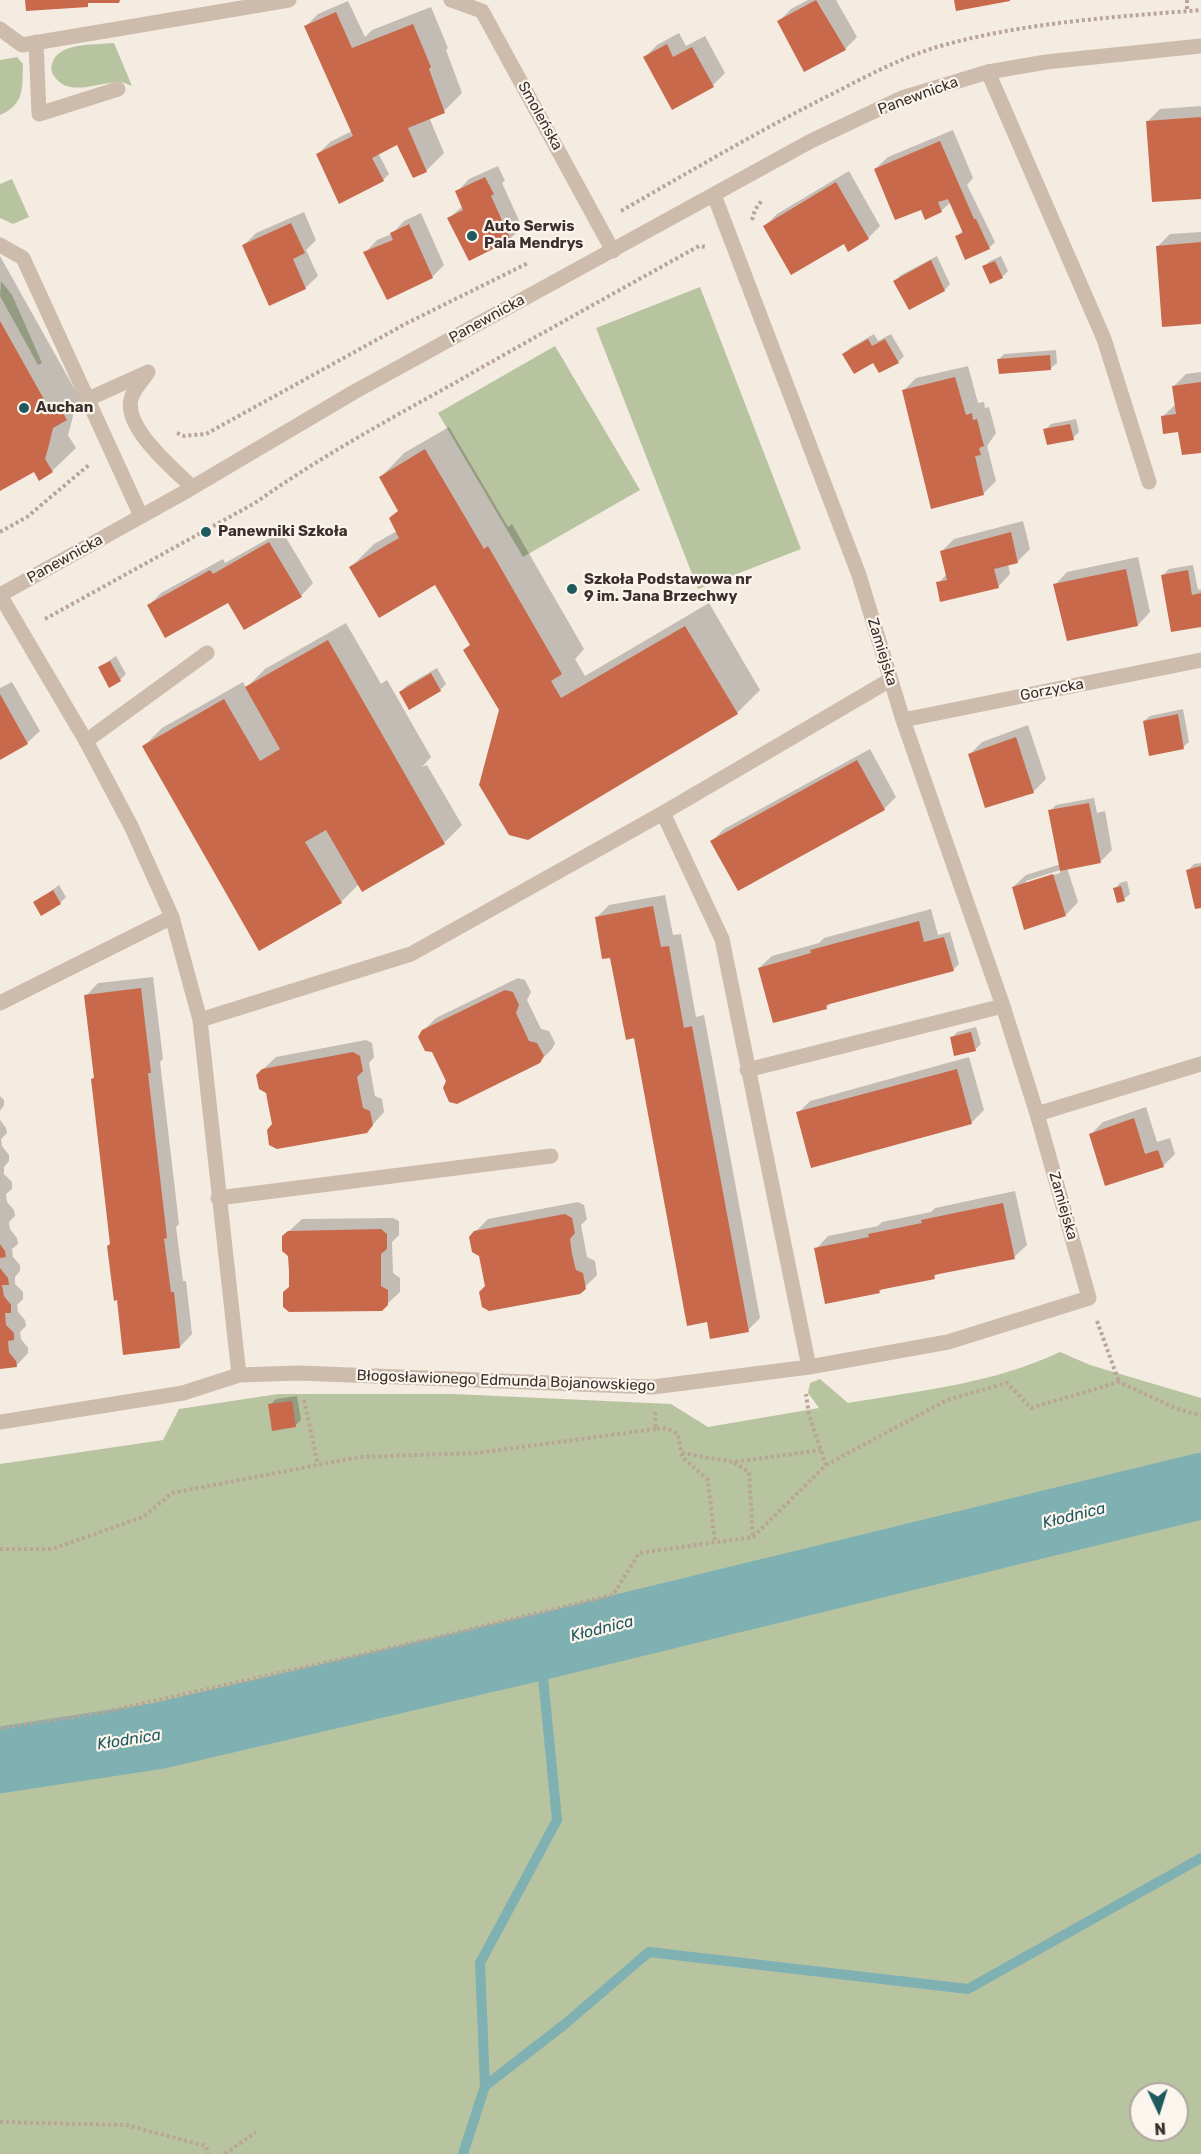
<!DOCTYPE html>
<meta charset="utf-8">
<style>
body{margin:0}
#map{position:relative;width:1201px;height:2154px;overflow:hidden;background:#f4ebe1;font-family:Rubik,sans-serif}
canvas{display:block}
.north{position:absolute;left:1129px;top:2082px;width:60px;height:60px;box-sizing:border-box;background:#fbf5ee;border:2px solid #aea6a0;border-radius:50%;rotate:176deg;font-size:16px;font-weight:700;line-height:24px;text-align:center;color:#3b302b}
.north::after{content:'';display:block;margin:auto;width:21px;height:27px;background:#1f5a5e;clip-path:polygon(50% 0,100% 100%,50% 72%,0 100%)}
</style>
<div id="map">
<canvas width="1201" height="2154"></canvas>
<div class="north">N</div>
</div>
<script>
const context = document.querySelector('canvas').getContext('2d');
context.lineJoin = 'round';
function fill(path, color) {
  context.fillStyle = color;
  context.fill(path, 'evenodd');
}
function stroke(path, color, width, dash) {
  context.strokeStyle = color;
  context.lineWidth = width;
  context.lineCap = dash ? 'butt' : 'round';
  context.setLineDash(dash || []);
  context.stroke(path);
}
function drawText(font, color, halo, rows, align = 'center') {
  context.font = font + ' Rubik,sans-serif';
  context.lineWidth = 4.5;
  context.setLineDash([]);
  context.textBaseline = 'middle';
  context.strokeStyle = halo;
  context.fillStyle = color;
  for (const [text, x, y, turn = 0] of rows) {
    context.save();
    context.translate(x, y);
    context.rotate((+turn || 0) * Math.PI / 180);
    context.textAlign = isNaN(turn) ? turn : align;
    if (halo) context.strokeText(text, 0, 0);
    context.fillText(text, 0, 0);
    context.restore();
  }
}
fill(new Path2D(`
 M114 43 132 86C127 84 124 82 119 82 99 82 68 98 54 76 50 71 51 65 54 59 64 42 97 45 114 43Z
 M17 57 23 64C22 89 25 104 0 115V60Z
 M12 179 29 217 13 224 0 218V184Z
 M1 281 12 295 42 363 38 365 0 296Z
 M700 287 801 549 698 589 596 328Z
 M555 346 640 490 523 557 438 413Z
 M1060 1352 1090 1365 1201 1398V1479L539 1640 161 1730 0 1751V1464L163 1440 179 1409 278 1394H453L671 1404 708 1427 819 1408 808 1393 810 1383 820 1379 848 1403C919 1391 995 1383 1060 1352Z
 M1201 1495V2154H0V1772L155 1750 515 1665 567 1649ZM1141 2094H1177V2130H1141Z`), '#b8c4a0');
fill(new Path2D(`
 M808 0H836L857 37 845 49 779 21 791 9Z
 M348 1 365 37 372 30 431 7 448 48 446 50 462 93 444 111 429 117 444 153 426 171 398 142 378 153 389 174 383 180 317 155 330 142 352 131 306 26 318 14Z
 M679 33 686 46 705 36 725 73 713 85 673 108 645 57 657 45Z
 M1201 106V197L1148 121 1160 109Z
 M953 130 973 178 967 185 995 242 989 248 957 236 963 230 951 202 941 211 875 169 888 157Z
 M498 166 505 181 502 183 522 227 510 239 449 218 463 206 457 192 469 179Z
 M849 171 880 226 868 238 844 242 765 226 777 214Z
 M304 212 316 240 306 250 318 276 305 288 244 245 256 233Z
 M421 213 444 265 432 277 365 253 377 240 392 234 404 221Z
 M1201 232V323L1157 247 1170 234Z
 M0 256 74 388 83 383 90 395 74 411 72 420 68 435 76 448 52 471 35 470 0 489Z
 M937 256 950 284 945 290 909 308 895 281 901 275Z
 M1001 256 1008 271 1002 277 984 266 990 261Z
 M874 334 878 341 891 334 904 356 898 362 880 371 874 361 844 354 850 348Z
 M1056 350 1057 363 1051 368 998 360 1004 354Z
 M968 366 978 403 984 402 985 408 989 407 996 433 987 446 996 481 983 494 904 390 916 378Z
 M1201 372V451L1179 430 1162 417 1176 404 1173 387 1186 374Z
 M1076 419 1079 432 1073 438 1045 430 1051 424Z
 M449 427 508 527 512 524 584 649 575 659 585 676 709 603 760 690 737 713 501 710 465 650 471 644 435 583 351 567 374 544 397 531 399 510 381 477 404 453Z
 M1023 521 1030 549 1018 561 1008 564 1010 574 998 587 938 583 947 574 942 551 954 539Z
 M282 531 313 583 301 596 149 605 161 593 223 559 225 563Z
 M1138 557 1150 612 1138 625 1055 585 1067 572Z
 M1193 565 1198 590 1201 589V625L1163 575 1169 569Z
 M346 623 381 684 387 680 431 757 422 767 427 765 462 825 444 843 359 884 341 902 144 746 162 728 243 682 246 688 265 669Z
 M116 656 126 674 120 680 100 667Z
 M437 668 446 684 440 690 401 692 406 686Z
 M12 682 40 731 27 743 0 758V688Z
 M1183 709 1189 742 1183 747 1144 721 1150 716Z
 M1028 725 1046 779 1033 792 970 754 982 742Z
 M870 749 896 797 884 809 712 841 724 829Z
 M1094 798 1097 813 1105 811 1112 850 1100 862 1067 868 1078 902 1066 915 1013 887 1026 875 1061 864 1050 811 1056 805ZM1060 870V873L1026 884V881Z
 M1201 863V907L1188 870 1194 864Z
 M1127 881 1130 894 1124 899 1115 889 1120 883Z
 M59 885 66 897 60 903H35Z
 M665 895 673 935 681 934 696 1017 704 1015 760 1318 748 1330 635 1037 612 956 596 918 609 905Z
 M931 909 938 935 950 932 959 964 953 970 832 1002 827 1007 774 1021 759 968 772 956 819 943 824 938Z
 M153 977 163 1059 160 1062 179 1224 176 1227 183 1281H186L192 1334 180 1347 119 1299 109 1245 111 1242 92 1079 95 1076 86 996 98 983Z
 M518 978 525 980 531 992 527 1000 541 1029 549 1031 555 1043 552 1049 539 1062 448 1081 423 1031 436 1018Z
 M976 1027 981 1044 975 1050 952 1038 957 1032Z
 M366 1040 372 1043 374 1057 369 1063 375 1096 382 1099 384 1112 367 1131 274 1125 267 1092 257 1075 276 1057Z
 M969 1057 984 1110 971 1123 798 1113 810 1101Z
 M0 1096 4 1100V1105L0 1111Z
 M1146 1107 1157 1142 1170 1138 1175 1154 1163 1166 1090 1135 1103 1122Z
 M0 1120 6 1128 7 1133 1 1139 2 1146 9 1155V1161L4 1167V1174L12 1182V1189L6 1194 7 1202 14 1210 15 1216 9 1222 10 1229 17 1238 18 1244 12 1249 13 1257 20 1265V1271L15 1277V1284L23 1292V1299L17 1305 18 1312 25 1320 26 1326 20 1332 21 1339 28 1348V1353L16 1366 0 1367Z
 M1015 1191 1027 1245 1014 1257 938 1273 934 1277 883 1288 879 1292 816 1249 828 1236 878 1226 882 1222 931 1212 935 1208Z
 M578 1202 584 1205 587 1219 581 1225 587 1257 595 1261 597 1275 579 1293 486 1287 475 1232 488 1219Z
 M393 1218 399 1221V1235L392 1242 393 1273 400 1278V1292L387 1304 290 1287V1255L283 1237 302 1219Z
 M297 1396 301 1420 295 1426 270 1405 276 1399Z`), '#0003');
stroke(new Path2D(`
 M846 1555 850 1572
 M485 2086 565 2024 649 1952 968 1989 1201 1858
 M463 2154 485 2086 480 1963 557 1820 540 1647`), '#7fb0b2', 10);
stroke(new Path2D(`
 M0 1760 158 1736 540 1647 1201 1486`), '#7fb0b2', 66);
fill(new Path2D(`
 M25 0H120L119 3H88V7L26 11Z
 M816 0 846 50 804 72 777 21Z
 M954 0H1010V1L956 11Z
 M336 12 352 48 413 24 431 67 429 69 445 113 408 128 427 172 413 178 397 145 372 158 384 181 339 204 316 154 353 136 304 26Z
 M667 44 673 57 692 47 714 87 672 110 643 57Z
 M1201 117V199L1152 202 1146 121Z
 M940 141 974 219H976L990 249 965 260 955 236 963 233 948 199 938 202 942 212 925 220 921 210 895 220 874 169Z
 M485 177 494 194 491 196 511 240 469 261 447 218 463 210 455 191Z
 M836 182 869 239 848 252 844 244 791 275 763 226Z
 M291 223 305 253 293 259 306 289 269 306 242 245Z
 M409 224 433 278 387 300 363 252 393 240 390 233Z
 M1201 242V324L1162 327 1156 246Z
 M931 260 945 291 909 310 893 281Z
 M995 261 1003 278 990 284 982 266Z
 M0 321 50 410 59 406 67 420 53 428 49 445 45 459 53 472 39 481 34 472 0 491Z
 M868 339 872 346 885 339 899 363 879 373 873 363 854 374 842 354Z
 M1050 355 1051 370 999 374 997 359Z
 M955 377 966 415 972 413 973 420 977 419 984 446 979 448 981 455 975 456 984 495 931 509 902 390Z
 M1201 382V453L1182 455 1178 432 1163 434 1161 416 1176 414 1172 386Z
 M1070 424 1074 440 1047 445 1043 429Z
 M425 449 484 549 488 546 562 674 551 681 561 698 685 626 738 714 528 840 509 835 479 785 499 710 463 650 470 645 435 585 379 618 349 567 399 538 389 518 398 511 379 477Z
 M1011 532 1018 563 994 569 999 588 940 602 936 582 947 580 940 551Z
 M269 542 302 597 244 630 228 603 165 638 147 605 210 570 213 574Z
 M1126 569 1138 626 1067 641 1053 584Z
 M1188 570 1192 595 1201 593V627L1171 632 1161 575Z
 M328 640 445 844 362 892 326 830 305 842 342 903 259 951 142 746 224 699 260 761 280 749 245 687Z
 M110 661 121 681 109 688 98 667Z
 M431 673 441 691 409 710 399 692Z
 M0 694 28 744 0 760Z
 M1178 714 1184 749 1149 756 1143 721Z
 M1016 737 1034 793 985 808 968 754Z
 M857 760 885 810 738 891 710 841Z
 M1089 803 1101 863 1060 871 1048 810Z
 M1201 866V908L1195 909 1186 870Z
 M1053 874 1066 916 1024 930 1012 887Z
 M1121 886 1125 901 1117 903 1113 888Z
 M53 890 61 904 41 916 33 902Z
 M653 906 661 947 669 946 684 1028 692 1026 749 1332 710 1339 707 1322 687 1326 634 1038 626 1040 610 958 602 959 595 917Z
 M919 921 924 942 944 937 954 971 826 1005 827 1009 773 1023 758 968 811 953 810 950Z
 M141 988 151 1073H148L167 1238 164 1239 171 1292H174L180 1348 123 1355 117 1300 114 1301 107 1246 110 1244 91 1079 94 1078 84 995Z
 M505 990 513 992 519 1005 516 1013 529 1041 537 1043 544 1056 540 1063 457 1104 449 1102 443 1088 446 1081 432 1052 425 1051 418 1037 422 1030Z
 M971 1032 976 1051 954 1056 950 1037Z
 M353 1052 360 1056 363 1071 357 1077 363 1108 370 1111 373 1125 367 1133 277 1149 269 1145 267 1130 272 1124 269 1109 266 1093 259 1089 256 1075 262 1069Z
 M957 1069 972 1124 811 1168 796 1112Z
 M1134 1118 1145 1154 1158 1150 1164 1167 1105 1186 1089 1134Z
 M1003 1203 1015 1259 934 1275 935 1279 879 1290 880 1293 825 1304 814 1248 869 1237 868 1234 922 1223 921 1220Z
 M565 1214 572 1218 575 1233 570 1239 572 1254 576 1270 583 1273 586 1289 580 1294 489 1311 482 1307 479 1292 485 1286 479 1256 472 1252 469 1237 474 1231Z
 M381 1229 387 1234V1249L381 1254V1286L388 1290V1305L382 1311 289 1312 283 1307V1292L289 1287V1271L288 1256 282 1251V1236L288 1231Z
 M0 1244 5 1251 6 1257 0 1258Z
 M0 1268 8 1278 9 1285H2L4 1296 11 1305V1313H5L6 1325 14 1333V1340L8 1341 9 1352 16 1361 17 1367 0 1369Z
 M292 1401 296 1427 272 1431 268 1404Z`), '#c8694b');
stroke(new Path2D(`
 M1187 0V11
 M621 211C691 171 760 130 832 94 869 75 904 56 944 45 1028 22 1115 17 1201 10
 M752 220 755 210 762 200
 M177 433 184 436 206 434 407 323 528 263
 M0 532 27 517 90 464
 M45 619 255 503C317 459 384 422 451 385 533 338 616 292 699 246L706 247
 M1097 1321 1119 1382
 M304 1400 318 1465
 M655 1412 656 1429 666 1428 678 1434 682 1457 708 1480 715 1542
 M682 1453 733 1462 821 1450
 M734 1463 749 1472 753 1537
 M826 1465 947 1400 1007 1383 1031 1408 1119 1382 1173 1407 1201 1416
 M0 1549H52L143 1517 172 1493 359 1457 476 1453 656 1429
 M0 1728 105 1712 417 1642 613 1595 639 1553 753 1537 826 1465 809 1415 806 1394
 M0 2122 126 2125 206 2146 208 2154
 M225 2154 256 2132`), '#b9a596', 4, [3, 3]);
stroke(new Path2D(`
 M36 42 39 114 118 89
 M0 245 23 258 141 516
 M148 372C143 380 135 388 132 396 120 425 173 468 192 487
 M88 399 148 372
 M86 741 207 653`), '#cdbbac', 15);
stroke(new Path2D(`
 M451 0 482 11 613 251
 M0 29 22 45 289 0
 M988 72 1104 339 1149 482
 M0 595 86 741 131 826 172 917 200 1020 239 1375
 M903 720 1201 660
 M663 813 722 939 809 1367
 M0 1003 172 917
 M200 1020 411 954 663 813 890 680
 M747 1070 1003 1006
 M1037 1114 1201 1064
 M218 1198 551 1156
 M0 1422 183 1393 239 1375 299 1373 653 1387 809 1367 948 1342 1089 1298 1037 1114 1003 1006 903 720 859 575 714 195`), '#cdbbac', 15);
stroke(new Path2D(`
 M0 595 183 493 354 392 811 141 902 98 988 72 1046 62 1201 46`), '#cdbbac', 15);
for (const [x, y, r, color] of [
 [472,236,6,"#1f5a5e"],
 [24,408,6,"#1f5a5e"],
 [206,532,6,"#1f5a5e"],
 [572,589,6,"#1f5a5e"]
]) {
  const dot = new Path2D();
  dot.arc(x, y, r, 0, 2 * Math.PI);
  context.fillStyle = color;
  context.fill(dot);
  stroke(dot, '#fbf5ee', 2);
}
drawText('15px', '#3b302b', '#fbf5ee', [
 ["Panewnicka",918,96,-20],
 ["Smoleńska",540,116,61],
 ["Panewnicka",487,319,-29],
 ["Panewnicka",65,559,-29],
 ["Zamiejska",882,652,73],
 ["Gorzycka",1052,690,-11],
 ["Zamiejska",1063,1206,74],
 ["Błogosławionego Edmunda Bojanowskiego",506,1381,2]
]);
drawText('bold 15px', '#3b302b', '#fbf5ee', [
 ["Auto Serwis",484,227],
 ["Pala Mendrys",484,244],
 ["Auchan",36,408],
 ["Panewniki Szkoła",218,532],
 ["Szkoła Podstawowa nr",584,580],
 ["9 im. Jana Brzechwy",584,597]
], 'left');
drawText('italic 16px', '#1f5a5e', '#fbf5ee', [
 ["Kłodnica",1074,1516,-14],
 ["Kłodnica",602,1629,-14],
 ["Kłodnica",129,1740,-9]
]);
</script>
